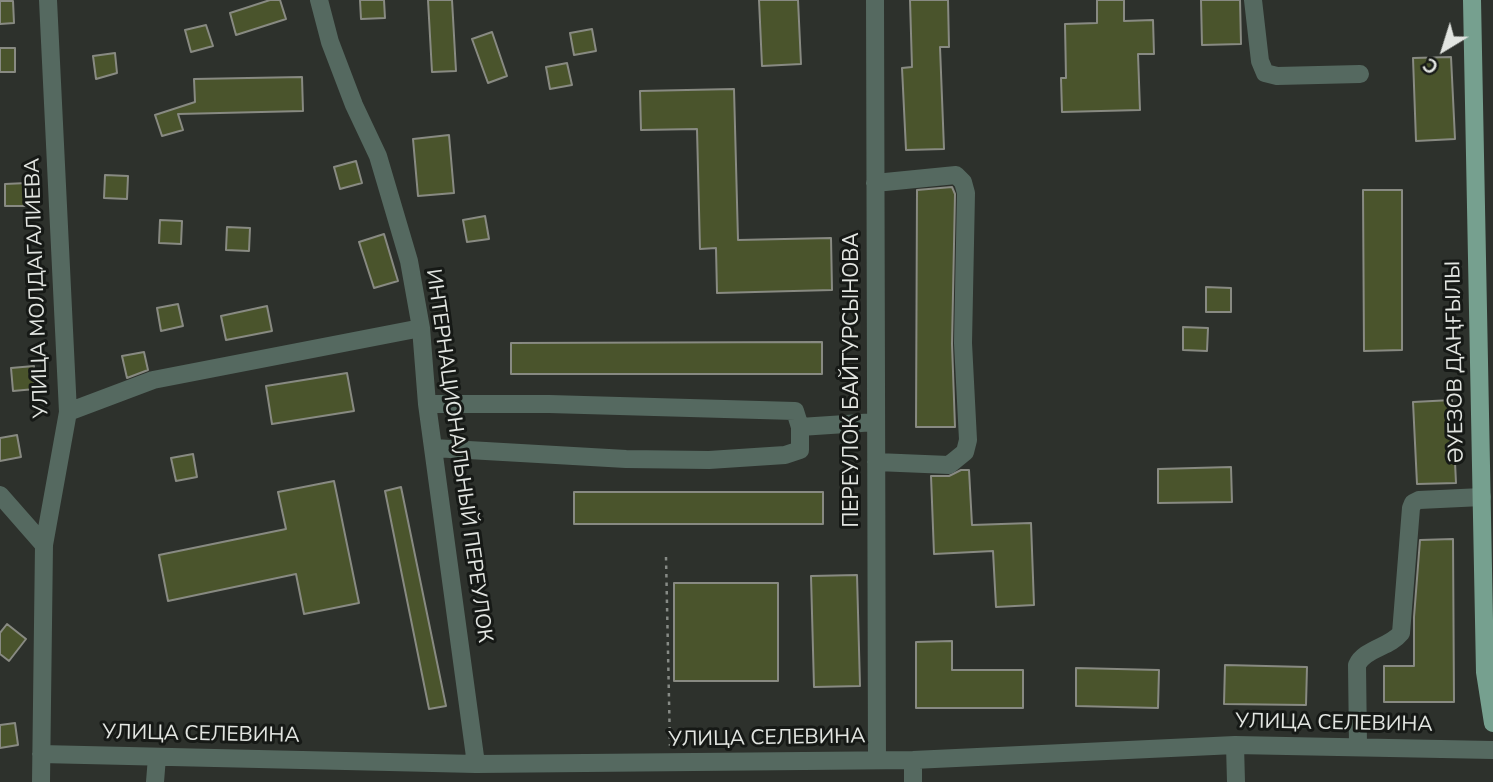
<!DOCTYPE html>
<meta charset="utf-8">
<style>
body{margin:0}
#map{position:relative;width:1493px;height:782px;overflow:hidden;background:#2d312c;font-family:"Nunito Sans",sans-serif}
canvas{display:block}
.north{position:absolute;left:1409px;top:14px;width:70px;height:70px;-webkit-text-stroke:5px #161916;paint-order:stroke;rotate:218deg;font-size:19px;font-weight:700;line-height:28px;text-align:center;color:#e2e5e1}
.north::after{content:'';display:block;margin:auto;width:24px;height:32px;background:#e2e5e1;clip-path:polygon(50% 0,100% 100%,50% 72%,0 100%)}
</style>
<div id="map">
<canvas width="1493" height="782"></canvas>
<div class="north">С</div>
</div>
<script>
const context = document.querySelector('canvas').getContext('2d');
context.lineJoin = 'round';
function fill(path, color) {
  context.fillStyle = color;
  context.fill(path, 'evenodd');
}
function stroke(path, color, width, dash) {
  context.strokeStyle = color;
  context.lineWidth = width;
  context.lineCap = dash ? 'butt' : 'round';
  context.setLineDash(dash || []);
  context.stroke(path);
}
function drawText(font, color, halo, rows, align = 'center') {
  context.font = font + ' "Nunito Sans",sans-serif';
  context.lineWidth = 6;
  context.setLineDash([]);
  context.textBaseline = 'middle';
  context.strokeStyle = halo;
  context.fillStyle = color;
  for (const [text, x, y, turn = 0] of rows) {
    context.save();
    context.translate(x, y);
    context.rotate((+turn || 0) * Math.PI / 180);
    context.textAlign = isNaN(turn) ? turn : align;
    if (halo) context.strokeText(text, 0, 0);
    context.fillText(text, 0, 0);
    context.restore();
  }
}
const building = new Path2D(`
 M270 0H280L286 19 236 35 230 13Z
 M360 0H384L385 18 361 19Z
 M428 0H452L456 71 432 72Z
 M759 0H798L801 64 762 66Z
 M910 0H948L949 47H940L944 149 906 150 902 68 912 67Z
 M1097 0H1124V21L1153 20 1154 54H1138L1140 110 1062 112 1061 78H1066L1065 24 1097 23Z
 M1201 0H1240L1241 44 1202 45Z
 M0 1H13L14 23 0 24Z
 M206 25 213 46 191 52 185 30Z
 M592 29 596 51 574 55 570 33Z
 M492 32 507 76 488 83 472 39Z
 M0 48H15V72H0Z
 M115 53 117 73 96 79 93 56Z
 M1451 57 1455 139 1416 141 1413 58Z
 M567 63 572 85 550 89 546 67Z
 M302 77 303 111 178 114 183 130 162 136 155 115 195 102 194 79Z
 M734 89 738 240 831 238 832 290 717 293 716 248 700 249 697 129 641 130 640 91Z
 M449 135 454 193 418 196 413 139Z
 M356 161 362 183 340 189 334 167Z
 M105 175 128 176 127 199 104 198Z
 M27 183V206H5V184Z
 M952 187 955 194 952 344 955 427H916L917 190Z
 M1363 190H1402V350L1364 351Z
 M485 216 489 239 467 242 463 220Z
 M160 220 182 221 181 244 159 243Z
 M227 227 250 228 249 251 226 250Z
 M384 234 398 281 374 288 359 242Z
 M1206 287 1231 288V312H1206Z
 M178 304 183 326 161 331 157 308Z
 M267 306 272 331 226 340 221 316Z
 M1183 327 1208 328 1207 351 1183 350Z
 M822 342V374H511V343Z
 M144 352 148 370 127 378 122 356Z
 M34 366 35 389 13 391 11 368Z
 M347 373 354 411 272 424 266 386Z
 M1452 400 1456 483 1417 484 1413 402Z
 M17 435 21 457 0 461V438Z
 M193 454 197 477 176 481 171 458Z
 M1231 467 1232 502 1158 503V469Z
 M961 470H969L972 525 1031 523 1034 605 996 607 993 551 934 554 931 476H949Z
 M334 481 359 603 304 614 296 574 168 601 159 555 286 529 278 492Z
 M401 487 446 706 429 709 385 491Z
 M574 492H823V524H574Z
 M1453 539 1454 702H1384V666H1414V617L1420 540Z
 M857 575 860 686 814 687 811 576Z
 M674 583H778V681H674Z
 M7 624 26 639 9 661 0 654V633Z
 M952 641V670H1023V708H916V642Z
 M1225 665 1307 667 1306 705 1224 704Z
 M1076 668 1159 670 1158 708 1076 706Z
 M15 723 18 745 0 748V725Z`);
fill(building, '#4a542c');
stroke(building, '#888a82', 2);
stroke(new Path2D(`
 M666 557 670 746`), '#878b86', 2.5, [3.5, 5]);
stroke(new Path2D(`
 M319 0 330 42 354 105 378 156 409 261 421 328 427 404 476 764
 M875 0 877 760
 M1253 0 1260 61 1265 73 1277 76 1360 74
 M875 183 956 175 963 182 966 193 963 343 968 440 965 452 949 465 876 462
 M427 404H549L795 411 800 427 876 422
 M68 412 153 380 421 328
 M433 448 626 459 709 460 785 455 800 450V427
 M0 495 44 545
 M1235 745 1236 782
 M1358 745 1357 665C1364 649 1390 647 1401 633L1411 508 1413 503 1419 500 1482 497
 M41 754 476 764 913 760 1235 745 1493 750
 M913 760V782
 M41 782 44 545 68 412 48 0
 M155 782 157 757`), '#556960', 18);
stroke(new Path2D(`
 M1472 0 1485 672 1493 723`), '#76a08f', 18);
drawText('21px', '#e2e5e1', '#161916', [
 ["УЛИЦА МОЛДАГАЛИЕВА",38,288,-92],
 ["ӘУЕЗОВ ДАҢҒЫЛЫ",1456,362,-91],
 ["ПЕРЕУЛОК БАЙТУРСЫНОВА",853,380,-90],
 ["ИНТЕРНАЦИОНАЛЬНЫЙ ПЕРЕУЛОК",458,456,82],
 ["УЛИЦА СЕЛЕВИНА",1334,724,1],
 ["УЛИЦА СЕЛЕВИНА",201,735,1],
 ["УЛИЦА СЕЛЕВИНА",767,739,-1]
]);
</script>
